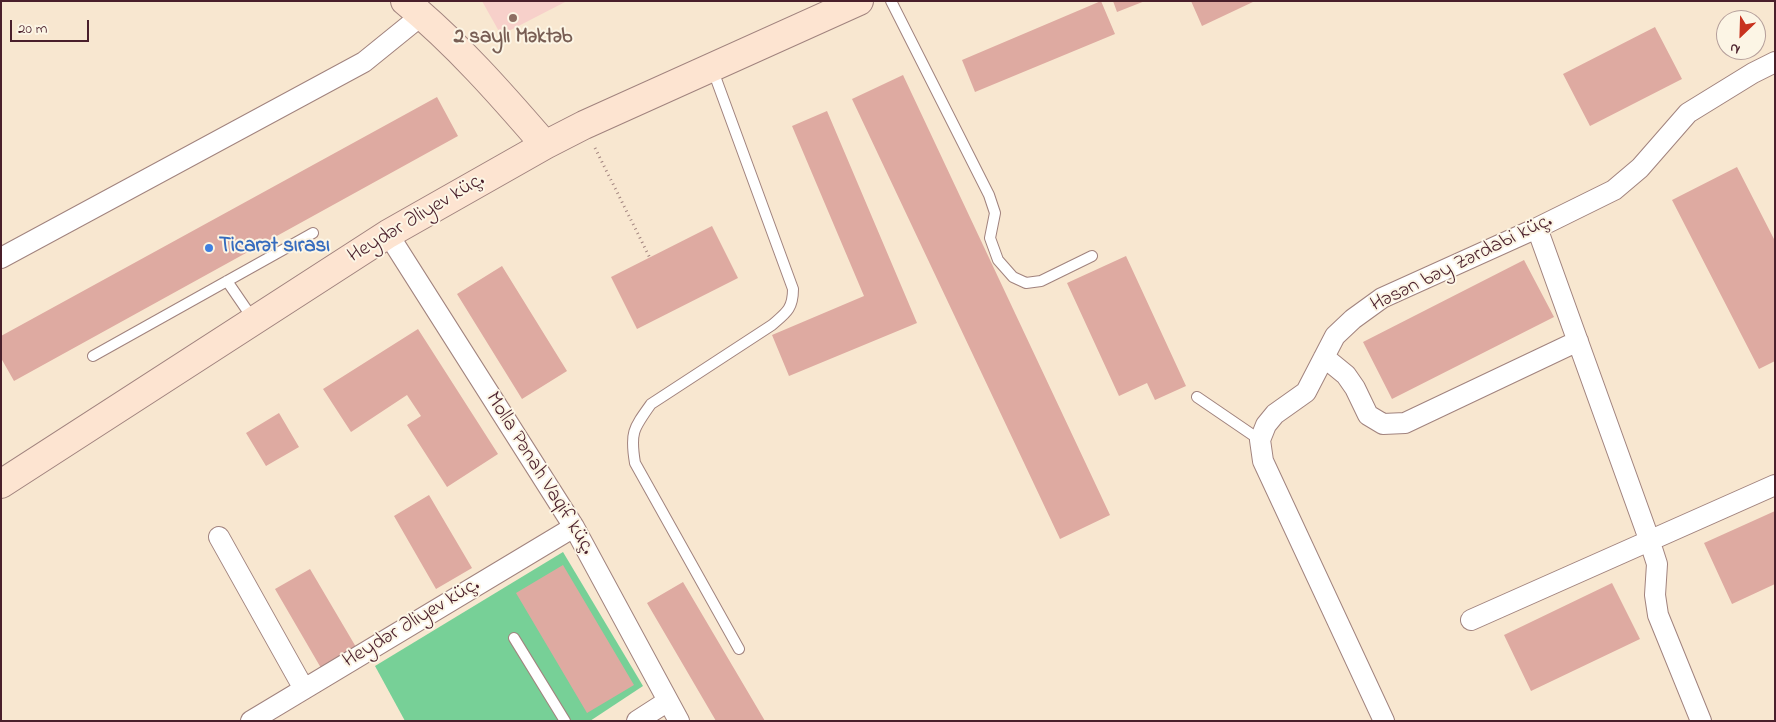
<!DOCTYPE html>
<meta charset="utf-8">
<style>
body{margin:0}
#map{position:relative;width:1776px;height:722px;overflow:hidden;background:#f8e7d0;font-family:"Indie Flower",sans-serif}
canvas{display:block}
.frame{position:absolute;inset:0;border:2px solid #4a1f2b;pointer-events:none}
.north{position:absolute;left:1716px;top:10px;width:50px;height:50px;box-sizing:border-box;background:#fcf5e5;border:1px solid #b59f9b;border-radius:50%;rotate:204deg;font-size:14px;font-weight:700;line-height:20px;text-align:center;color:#4a1f2b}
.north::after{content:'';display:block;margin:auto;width:18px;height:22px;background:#c8321e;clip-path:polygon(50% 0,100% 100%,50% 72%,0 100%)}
.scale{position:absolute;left:10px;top:20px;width:79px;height:22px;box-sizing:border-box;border:2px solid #4a1f2b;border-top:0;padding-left:6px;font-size:15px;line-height:18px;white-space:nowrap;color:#4a1f2b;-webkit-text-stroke:4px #fcf5e5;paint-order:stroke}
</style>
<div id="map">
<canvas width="1776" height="722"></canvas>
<div class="frame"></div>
<div class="north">N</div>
<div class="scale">20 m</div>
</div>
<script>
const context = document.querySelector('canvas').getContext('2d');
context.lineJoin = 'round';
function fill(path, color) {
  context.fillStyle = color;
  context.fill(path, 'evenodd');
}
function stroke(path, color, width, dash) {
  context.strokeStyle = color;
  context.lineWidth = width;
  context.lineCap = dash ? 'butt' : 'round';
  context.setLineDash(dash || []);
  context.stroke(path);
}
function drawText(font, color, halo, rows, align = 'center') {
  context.font = font + ' "Indie Flower",sans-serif';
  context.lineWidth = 4;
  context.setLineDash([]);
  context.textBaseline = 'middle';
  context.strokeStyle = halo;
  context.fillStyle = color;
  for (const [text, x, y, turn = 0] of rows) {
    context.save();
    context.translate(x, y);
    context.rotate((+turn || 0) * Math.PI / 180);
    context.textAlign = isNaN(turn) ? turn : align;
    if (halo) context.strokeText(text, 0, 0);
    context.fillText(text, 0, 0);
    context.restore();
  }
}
fill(new Path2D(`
 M482 1H567L501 35Z`), '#f7d0ca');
fill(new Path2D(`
 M563 552 643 686 590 721H405L375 666Z`), '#77d097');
fill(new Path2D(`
 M1101 1 1115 34 975 92 962 60Z
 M1113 1H1145L1117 12Z
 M1191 1H1255L1202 26Z
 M1655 27 1682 79 1590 126 1563 74Z
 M903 75 1110 515 1060 539 852 99Z
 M437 97 458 136 14 381 1 358V336Z
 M827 111 917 323 789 376 772 335 864 296 792 126Z
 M1737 167 1775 241V361L1759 369 1672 200Z
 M712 226 738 278 637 329 611 277Z
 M1126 256 1186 386 1155 400 1147 383 1119 396 1067 283Z
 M1524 260 1554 317 1392 399 1363 342Z
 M502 266 567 371 522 399 457 294Z
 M418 329 498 454 447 487 407 425 421 416 407 395 351 432 323 389Z
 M279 413 299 447 266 466 246 433Z
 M429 495 472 568 436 589 394 516Z
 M1775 511V584L1732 604 1704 543Z
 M563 565 634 685 587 713 516 593Z
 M310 569 356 647 321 668 275 589Z
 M683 582 765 721H716L647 603Z
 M1612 583 1640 639 1531 691 1504 635Z`), '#deaaa1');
const lane = new Path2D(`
 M891 1 989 195 995 213 990 238 998 260 1013 277 1026 283 1041 281 1092 256
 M712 68 793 289C793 309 786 313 772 325L651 404C633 429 630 433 635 463L739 649
 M227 281 253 319
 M93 356 313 233
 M1197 397 1260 440
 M514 638 565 721`);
const street = new Path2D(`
 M1537 228 1649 539 1657 564 1655 595 1658 615 1701 721
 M388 234 574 527 679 721
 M1 258 364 62 422 15
 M1324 357 1346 375 1355 388 1368 415 1383 424 1405 423 1578 341
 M219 537 304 689
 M1471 620 1775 485
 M251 721 574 527
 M637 721 668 701
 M1384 721 1263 461 1260 440 1266 425 1275 414 1306 392 1335 336 1353 319 1382 298 1537 228 1614 190 1640 168 1688 113 1753 73 1775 62`);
const secondary = new Path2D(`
 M405 1C457 44 501 94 545 145
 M1 484 388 234 545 145 584 125 859 1`);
stroke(lane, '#a1837e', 12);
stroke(street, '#a1837e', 22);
stroke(secondary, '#a1837e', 30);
stroke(new Path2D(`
 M595 148 650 258`), '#a1837e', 3, [1, 4]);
stroke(lane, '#fff', 10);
stroke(street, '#fff', 20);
stroke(secondary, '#fde4d1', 28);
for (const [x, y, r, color] of [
 [513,18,5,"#8d6e63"],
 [209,248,5,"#3f7fe0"]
]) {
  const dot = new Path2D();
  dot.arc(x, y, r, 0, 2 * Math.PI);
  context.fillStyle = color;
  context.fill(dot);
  stroke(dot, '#fcf5e5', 2);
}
drawText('bold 21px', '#785e54', '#fcf5e5', [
 ["2 saylı Məktəb",513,39]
]);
drawText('21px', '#4a1f2b', '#fcf5e5', [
 ["Heydər Əliyev küç.",417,219,-31],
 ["Həsən bəy Zərdabi küç.",1462,264,-26],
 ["Molla Pənah Vaqif küç.",539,474,58],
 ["Heydər Əliyev küç.",412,624,-31]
]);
drawText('bold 21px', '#366cbe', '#fcf5e5', [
 ["Ticarət sırası",219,248]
], 'left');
</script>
